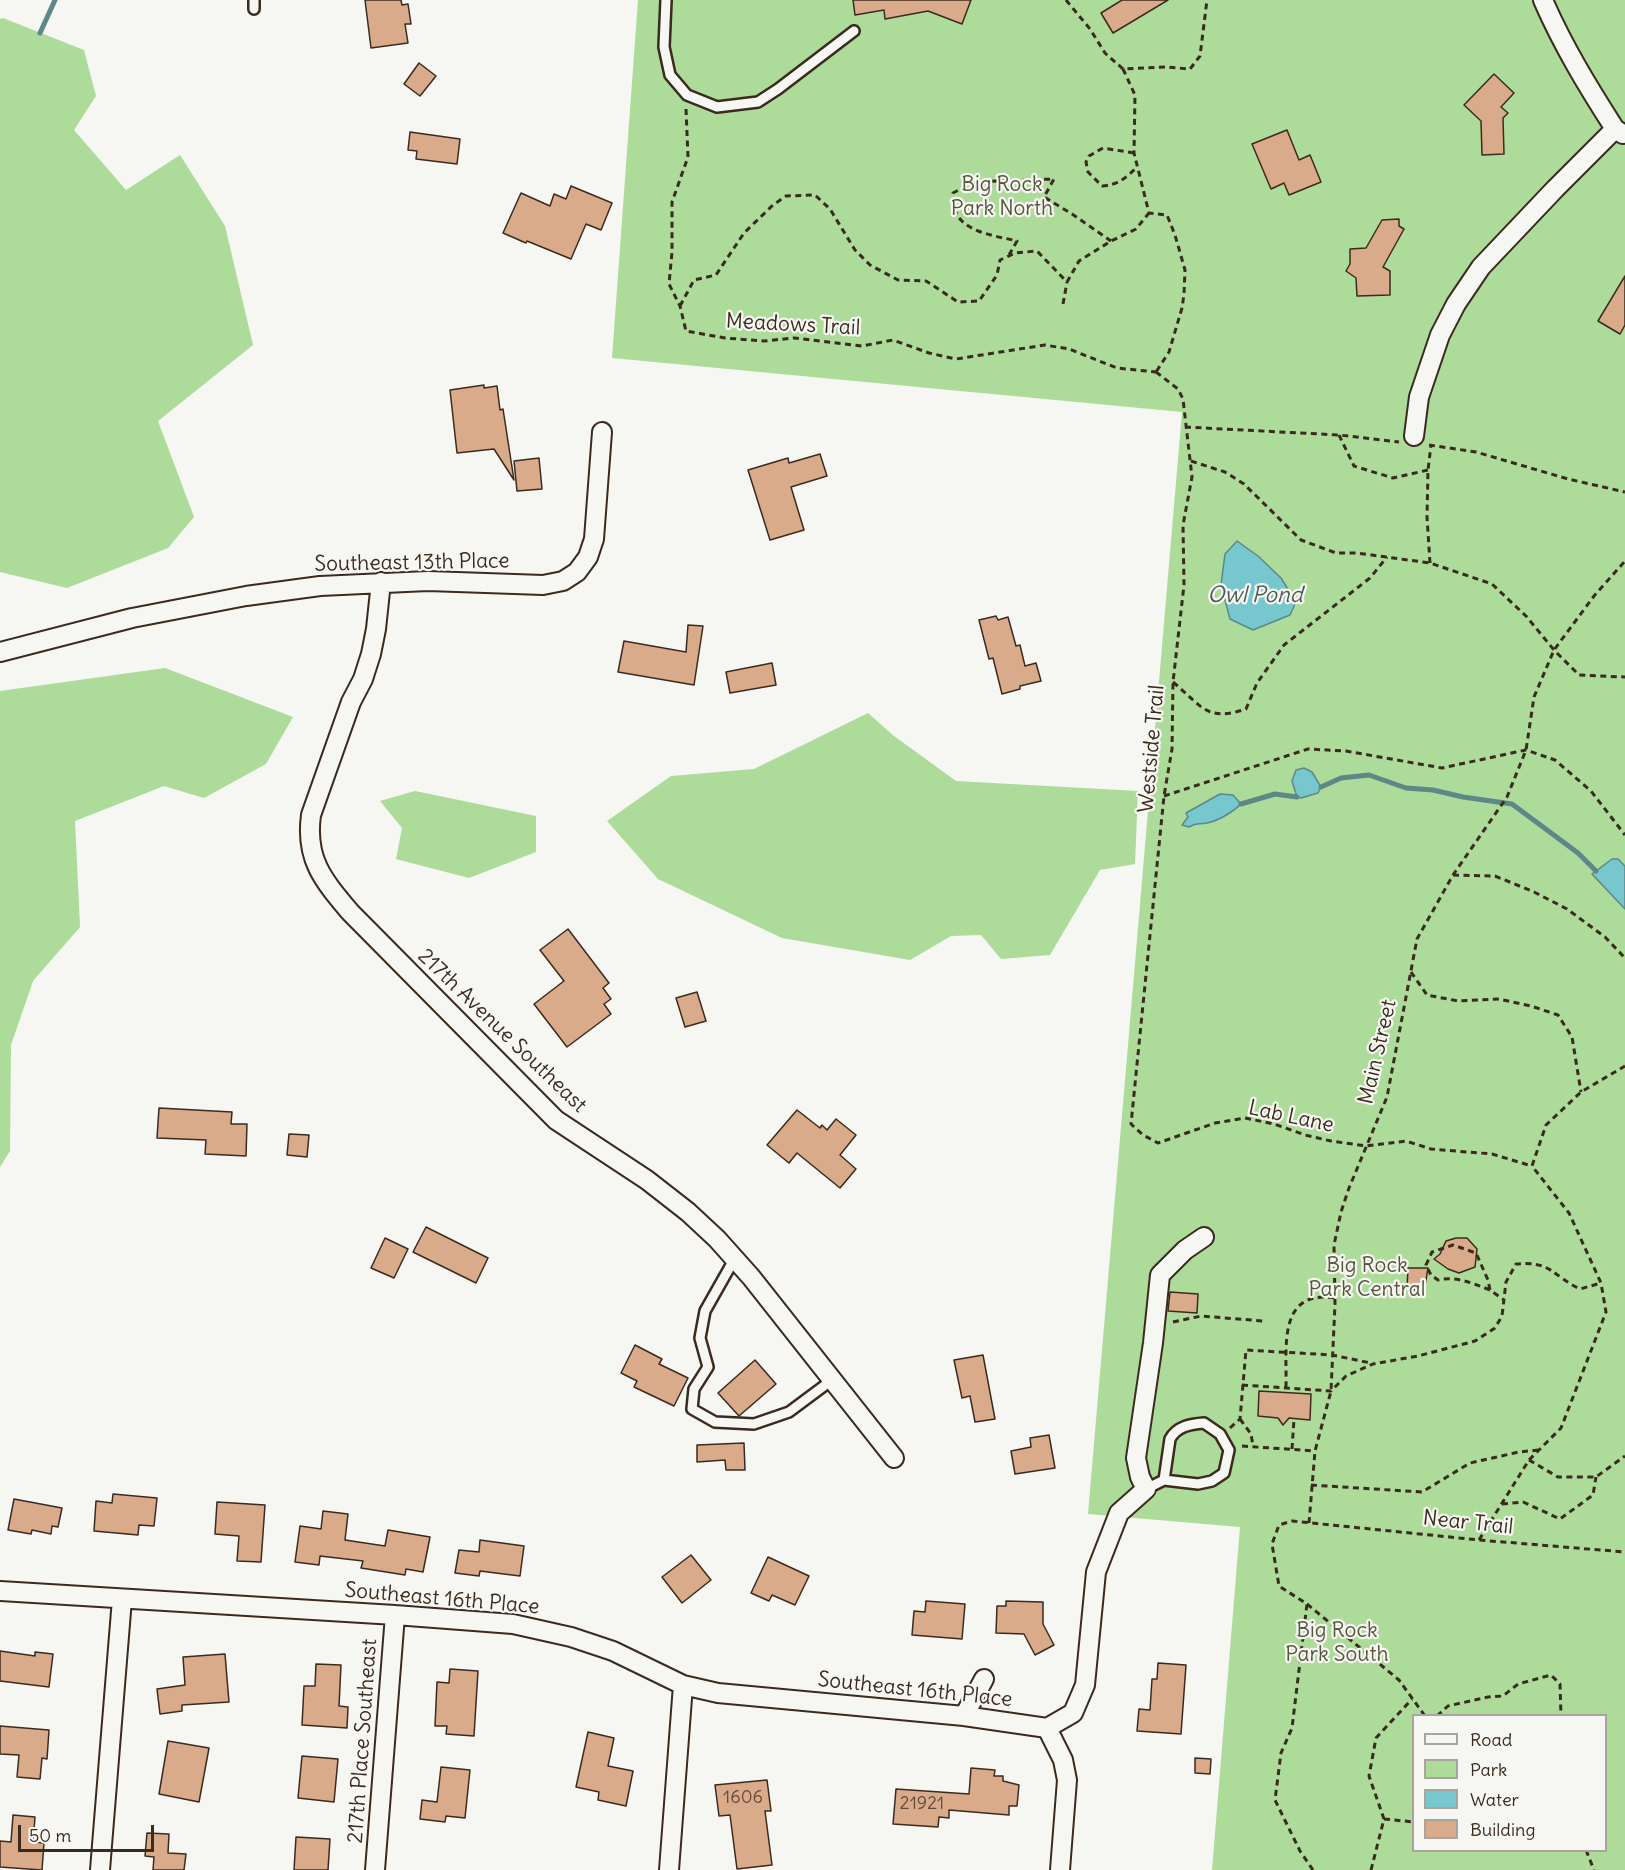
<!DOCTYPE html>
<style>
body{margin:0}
#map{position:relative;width:1625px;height:1870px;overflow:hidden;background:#f6f6f2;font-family:Delius,sans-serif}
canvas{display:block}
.legend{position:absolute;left:1412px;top:1714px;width:195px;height:138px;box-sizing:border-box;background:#f6f6f2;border:2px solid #aba49d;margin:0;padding:8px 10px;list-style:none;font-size:18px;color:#3b2a1e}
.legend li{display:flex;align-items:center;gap:12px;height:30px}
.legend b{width:30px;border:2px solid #aba49d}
.scale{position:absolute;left:18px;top:1825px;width:136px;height:27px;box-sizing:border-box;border:3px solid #3b2a1e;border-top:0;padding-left:8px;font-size:18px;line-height:21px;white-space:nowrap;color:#3b2a1e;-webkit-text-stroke:4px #f6f6f2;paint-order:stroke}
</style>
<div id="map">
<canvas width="1625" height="1870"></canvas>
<ul class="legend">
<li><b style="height:8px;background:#f6f6f2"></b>Road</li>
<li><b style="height:16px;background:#acdb9a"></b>Park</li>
<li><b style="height:16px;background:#76c7ce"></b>Water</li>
<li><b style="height:16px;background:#daab8b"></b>Building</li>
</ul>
<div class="scale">50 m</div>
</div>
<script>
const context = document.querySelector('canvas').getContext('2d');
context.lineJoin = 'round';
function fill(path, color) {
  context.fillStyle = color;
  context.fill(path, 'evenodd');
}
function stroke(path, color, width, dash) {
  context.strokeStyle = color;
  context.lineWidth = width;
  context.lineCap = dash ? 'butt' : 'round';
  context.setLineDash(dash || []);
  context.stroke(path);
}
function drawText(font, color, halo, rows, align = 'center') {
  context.font = font + ' Delius,sans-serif';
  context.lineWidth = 4.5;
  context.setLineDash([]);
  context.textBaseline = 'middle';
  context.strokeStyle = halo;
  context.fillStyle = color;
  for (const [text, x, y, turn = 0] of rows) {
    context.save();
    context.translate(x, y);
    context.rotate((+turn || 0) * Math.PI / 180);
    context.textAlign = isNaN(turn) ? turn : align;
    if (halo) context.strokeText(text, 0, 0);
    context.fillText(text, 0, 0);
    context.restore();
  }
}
fill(new Path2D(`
 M638 0H1625V1870H1212L1240 1527 1088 1514 1182 412 612 358ZM1414 1716H1606V1850H1414Z
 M3 18 84 50 96 96 74 130 126 190 180 155 225 226 253 345 158 421 194 517 168 548 67 588 0 572V19Z
 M165 668 293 717 266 764 204 798 164 786 75 821 80 927 33 981 11 1045 10 1151 0 1167V691Z
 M868 713 894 736 956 781 1138 791 1135 864 1100 870 1050 955 1001 959 981 935 951 936 910 960 782 938 658 879 607 821 671 776 754 769Z
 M415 791 536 816V852L469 878 396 859 402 828 380 801Z`), '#acdb9a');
const water = new Path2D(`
 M1237 541 1258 556 1281 578 1296 602 1290 615 1253 630 1230 619 1221 585 1225 554Z
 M1304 768 1312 772 1321 787 1318 793 1301 798 1297 797 1292 781 1296 770Z
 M1220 794 1233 795 1241 804C1233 812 1218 821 1207 823 1198 825 1198 822 1189 827L1182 825 1188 817 1186 813Z
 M1612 859H1618L1625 866V909L1592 874Z`);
fill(water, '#76c7ce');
stroke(water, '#5e8888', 1.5);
stroke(new Path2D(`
 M40 33 55 0
 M1321 787 1341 778 1369 775 1406 788 1433 790 1463 797 1512 804 1578 853 1596 871
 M1241 804 1275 794 1297 797`), '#5e8888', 5);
const building = new Path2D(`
 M365 0H401L402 5 408 4 411 24H405L408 43 371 48Z
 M853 0H971L962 24 928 11 885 19 884 10 855 15Z
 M1122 0H1168L1113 33 1101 13Z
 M419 63 436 76 420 96 404 84Z
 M1494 74 1514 93 1501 107 1508 113 1503 118 1504 154 1482 155 1481 121 1464 105Z
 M1287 130 1299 160 1310 155 1321 182 1289 195 1284 183 1271 189 1252 144Z
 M410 132 460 139 457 164 416 159 417 151 408 150Z
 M571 186 612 203 601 230 586 224 571 259 527 241 526 243 503 233 521 193 550 206 554 194 566 199Z
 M1399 219V226L1404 229 1383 267 1390 271V295L1357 296 1356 278 1346 271 1350 264V249L1366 248 1382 220Z
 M1625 276V325L1620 334 1598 321Z
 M484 385V388L497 386 500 410 503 409 514 480 494 449 457 453 450 390Z
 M820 454 827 476 791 487 804 530 770 540 748 470 788 458 789 463Z
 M539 458 542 489 517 491 514 461Z
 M996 616 998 620 1008 617 1016 646 1020 645 1025 666 1036 663 1041 681 1020 686V689L1002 694 993 658 989 659 979 620Z
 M688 625 703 626 694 685 618 672 624 641 686 652Z
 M772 663 776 685 730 693 726 672Z
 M568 929 609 983 603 988 611 999 604 1004 611 1014 567 1047 534 1004 564 981 540 950Z
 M697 992 706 1021 685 1027 676 998Z
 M159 1108 232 1112 231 1124H247L246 1156 205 1154 206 1140 157 1138Z
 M797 1110 820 1128 822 1125 827 1130 836 1119 856 1135 840 1155 856 1169 840 1188 797 1153 789 1163 767 1145Z
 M289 1134 309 1135 307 1157 287 1155Z
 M426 1227 488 1258 476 1283 413 1252Z
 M385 1238 408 1249 394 1278 371 1268Z
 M1456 1238H1467L1477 1249 1475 1267 1459 1273 1448 1269 1434 1259 1440 1254 1446 1241Z
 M1408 1268H1428L1424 1292 1407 1288Z
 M1170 1292 1198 1294 1197 1313 1168 1311Z
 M635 1345 662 1359 659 1364 688 1378 674 1406 634 1387 637 1381 621 1373Z
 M983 1355 995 1419 975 1422 970 1396 962 1398 954 1360Z
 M755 1360 776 1384 739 1416 718 1393Z
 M1259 1391 1311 1394 1310 1420 1289 1418 1283 1425 1278 1418 1258 1416Z
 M1049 1435 1055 1468 1015 1474 1011 1451 1031 1447 1030 1438Z
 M744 1443 745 1470H726L725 1460 697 1462V1445Z
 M113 1494 157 1498 154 1526 139 1525 138 1535 94 1531 96 1501 112 1503Z
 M14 1499 62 1508 58 1527 52 1526 51 1534 32 1530 31 1534 8 1530Z
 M217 1502 265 1505 261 1562 237 1561 239 1536 215 1534Z
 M323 1511 348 1514 345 1540 385 1546 388 1530 430 1537 423 1572 406 1569 405 1575 361 1568 363 1561 320 1556 319 1565 295 1562 300 1526 321 1529Z
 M480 1540 524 1546 520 1576 480 1571 479 1576 455 1573 459 1550 479 1552Z
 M691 1555 711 1580 682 1603 662 1577Z
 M768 1557 809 1576 795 1605 772 1595 769 1601 751 1593Z
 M926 1601 965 1604 962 1639 912 1635 914 1611 925 1612Z
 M1006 1601 1043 1602V1624L1054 1645 1035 1655 1024 1634 996 1633 997 1606H1006Z
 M0 1651 35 1656V1652L53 1654 49 1687 0 1681Z
 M225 1654 229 1702 182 1705V1711L160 1714 157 1689 185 1685 183 1657Z
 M1158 1663 1186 1665 1181 1734 1137 1731 1139 1709 1150 1710 1152 1679H1157Z
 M316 1664 341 1665 339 1706 348 1707 347 1728 302 1725 304 1686H315Z
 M450 1669 478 1671 474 1736 446 1734 447 1726H435L437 1682 449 1683Z
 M0 1726 49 1730 47 1759 42 1758 40 1779 17 1777 19 1755 0 1754Z
 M588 1732 614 1738 608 1766 633 1771 626 1806 598 1800 599 1792 576 1787Z
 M168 1741 209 1748 199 1802 159 1794Z
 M302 1756 338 1759 334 1802 298 1798Z
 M1195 1758 1211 1759 1210 1774 1195 1773Z
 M441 1767 470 1770 465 1818 446 1816 445 1822 420 1819 422 1800 437 1802Z
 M971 1768 995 1770 994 1776H1003V1781L1019 1785 1017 1806H1009V1815L949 1810V1818L939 1817 938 1827 893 1824 896 1789 969 1794Z
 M767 1780 771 1811H765L772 1865 737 1869 730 1815 719 1816 715 1785Z
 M13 1815 35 1817 33 1842 44 1843 42 1870 0 1867V1841L11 1842Z
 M147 1833 169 1834 168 1853 186 1854 184 1870H153L154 1857 145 1856Z
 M296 1837 330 1839 328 1870H294Z`);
fill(building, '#daab8b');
stroke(building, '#3b2a1e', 1.5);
const service = new Path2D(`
 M666 0 664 47 670 75 687 95 717 107 758 102 778 89 854 31
 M254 9V0
 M735 1258 705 1311 700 1338 708 1367 694 1389 692 1409 715 1422 754 1424 789 1412 832 1380
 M1146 1489 1164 1480 1198 1484 1212 1481 1224 1473 1229 1450 1220 1434 1204 1423C1191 1424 1177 1426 1170 1439L1164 1480`);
const minor = new Path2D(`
 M1543 0C1563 46 1588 87 1615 129L1623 134
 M1414 436 1419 397 1440 335 1456 304 1481 267 1555 189 1615 129
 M381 582 376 629 371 654 363 679 351 702 311 815C305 859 323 880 350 912L556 1120 647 1180 688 1212 717 1239 751 1277 894 1458
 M0 652 132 618 246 596 320 586 428 581 543 585 563 581 577 572 588 557 594 539 602 432
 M0 1591 395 1615 513 1624 571 1637 613 1651 683 1685 718 1693 964 1716 1047 1728
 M964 1716 984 1679
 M100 1870 122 1599
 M375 1870 395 1615
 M669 1870 683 1685
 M1060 1870 1067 1780 1063 1760 1047 1728 1073 1713 1085 1685 1096 1572 1119 1513 1146 1489 1140 1477 1136 1458 1153 1343 1160 1275 1185 1250 1204 1237`);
stroke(service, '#3b2a1e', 14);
stroke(minor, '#3b2a1e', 22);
stroke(new Path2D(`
 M1066 0 1090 29 1105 53 1123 69 1167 67 1190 69 1200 56 1207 0
 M1123 69 1135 95 1134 153 1149 213 1167 215 1175 235 1185 270 1184 294 1182 308 1169 352 1156 372
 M686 109 688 157 672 202V252L669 284 680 306 686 331 725 338 764 341 794 338 862 346 893 340 929 353 956 359 1045 345 1069 349 1117 368 1156 372
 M1134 153 1103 148 1089 156 1086 162 1088 172 1102 186C1118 185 1126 178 1137 167
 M1009 255 1017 241C997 236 966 233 956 213 954 207 954 199 953 193L974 182 1054 179 1044 197 1072 214 1111 241
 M1063 304 1067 282
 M680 306 694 280 716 275 744 233 773 205 786 196 815 195 830 209 855 250 870 265 898 280 926 281 958 302 979 301 997 275 1000 260 1015 253 1037 251 1067 282 1079 261 1111 241 1136 229 1149 213
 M1156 372 1178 389 1183 399 1192 477 1183 525 1184 585 1173 682 1172 749 1164 796 1131 1124 1143 1135 1158 1143 1215 1123 1245 1118 1274 1124 1305 1135 1331 1141 1366 1146 1406 1141 1431 1149 1492 1154 1532 1166
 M1185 427 1339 435 1399 442
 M1339 435 1354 466 1393 478 1428 470
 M1429 445 1476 452 1568 479 1625 492
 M1191 461 1225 472 1244 484 1301 540 1336 553H1357L1430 563 1492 584 1526 616 1554 650 1579 675 1625 677
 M1430 563 1427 517 1428 470 1431 445
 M1173 682C1203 707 1206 722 1246 709L1257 683 1284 645 1370 578 1387 557
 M1164 796 1308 749 1346 751 1442 768 1526 750 1555 760 1591 791 1625 835
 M1453 875 1495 876 1534 892 1567 909 1605 937 1625 958
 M1411 972 1427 995 1458 1001 1499 999 1531 1006 1558 1015 1572 1037 1581 1092
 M1490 1290C1472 1283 1457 1276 1438 1280L1431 1275 1426 1265 1432 1252 1453 1245 1476 1253 1488 1280 1490 1290 1504 1300
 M1173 1322 1201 1316 1263 1321
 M1242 1385 1331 1391 1346 1376 1373 1364 1418 1356 1475 1341 1495 1328 1502 1316 1506 1282 1516 1264C1552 1261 1551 1275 1580 1289L1601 1283
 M1286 1387C1287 1348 1277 1289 1335 1298
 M1240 1419 1251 1434 1253 1446
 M1230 1428 1240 1419 1246 1350 1332 1355 1371 1363
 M1242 1446 1315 1451
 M1292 1449 1294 1419
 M1529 1460 1558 1477H1596L1625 1456
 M1311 1485 1422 1492 1470 1463 1519 1452 1539 1450
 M1502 1504 1523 1502 1560 1519 1593 1495 1596 1477
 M1309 1523 1315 1451 1331 1391 1335 1304 1334 1245 1341 1212 1349 1188 1387 1097 1417 939 1453 875 1507 797 1526 750 1534 697 1554 650 1594 596 1625 561
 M1479 1540 1529 1460 1561 1428 1606 1312 1601 1283 1569 1213 1532 1166 1546 1125 1581 1092 1625 1066
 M1307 1604 1399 1680 1425 1716
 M1437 1716 1448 1706 1488 1697 1503 1696 1518 1684 1551 1675 1560 1684 1561 1716
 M1384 1819 1414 1822
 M1517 1850H1540
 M1586 1850 1594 1870
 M1313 1870 1300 1851 1275 1800 1281 1753 1292 1728 1307 1604 1279 1586 1272 1544 1279 1525 1292 1521 1479 1540 1625 1552
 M1371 1870 1384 1819 1369 1776 1376 1738 1412 1699`), '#3b2a1e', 3, [6, 4.5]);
stroke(service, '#f6f6f2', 9);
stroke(minor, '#f6f6f2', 18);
drawText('18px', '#634a39', null, [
 ["1606",743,1798],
 ["21921",922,1804]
]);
drawText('21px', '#57563d', '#f6f6f2', [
 ["Big Rock",1002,185],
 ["Park North",1002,209],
 ["Big Rock",1367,1266],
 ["Park Central",1367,1290],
 ["Big Rock",1337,1631],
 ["Park South",1337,1655]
]);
drawText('21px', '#3b2a1e', '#f6f6f2', [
 ["Meadows Trail",793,325,3],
 ["Southeast 13th Place",412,563,-1],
 ["Westside Trail",1152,749,-85],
 ["217th Avenue Southeast",502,1031,44],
 ["Main Street",1378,1052,-77],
 ["Lab Lane",1291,1117,12],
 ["Near Trail",1468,1523,6],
 ["Southeast 16th Place",442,1599,5],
 ["Southeast 16th Place",915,1690,6],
 ["217th Place Southeast",363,1741,-86]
]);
drawText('italic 22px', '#4d5953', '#f6f6f2', [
 ["Owl Pond",1255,596]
]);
</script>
